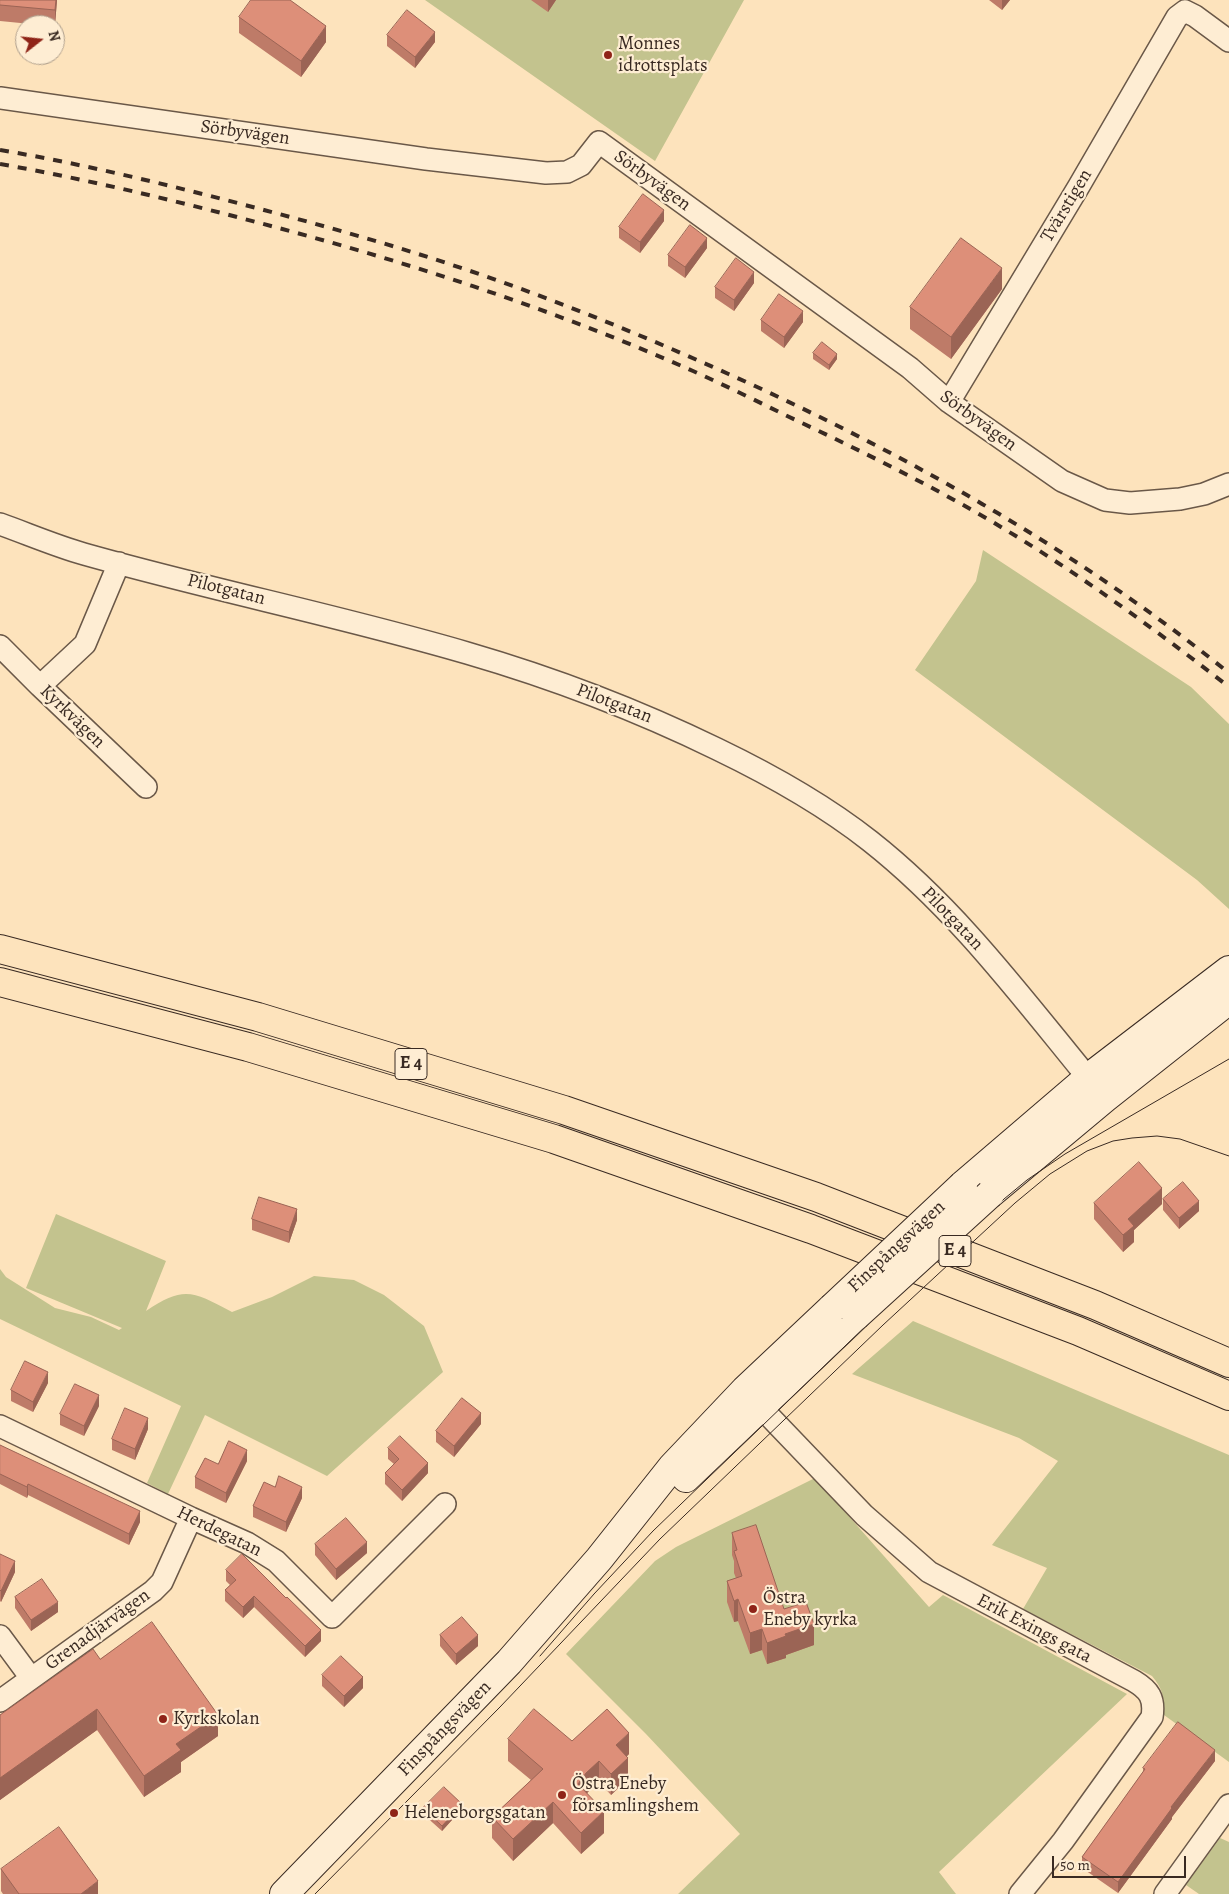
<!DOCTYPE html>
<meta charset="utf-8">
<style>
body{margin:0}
#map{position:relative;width:1229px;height:1894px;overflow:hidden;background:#fde3bc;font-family:Alegreya,serif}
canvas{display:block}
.north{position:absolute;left:15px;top:15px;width:50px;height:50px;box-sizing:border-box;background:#feedd3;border:1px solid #af9f8c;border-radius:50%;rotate:74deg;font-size:14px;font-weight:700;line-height:20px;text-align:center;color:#392a22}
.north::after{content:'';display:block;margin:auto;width:18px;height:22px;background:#8f2418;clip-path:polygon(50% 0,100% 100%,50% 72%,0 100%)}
.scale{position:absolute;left:1052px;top:1856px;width:134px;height:22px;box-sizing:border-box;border:2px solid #392a22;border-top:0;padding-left:6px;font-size:15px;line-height:18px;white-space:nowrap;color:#392a22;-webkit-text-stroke:4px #feedd3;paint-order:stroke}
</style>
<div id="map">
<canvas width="1229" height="1894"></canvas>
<div class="north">N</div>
<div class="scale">50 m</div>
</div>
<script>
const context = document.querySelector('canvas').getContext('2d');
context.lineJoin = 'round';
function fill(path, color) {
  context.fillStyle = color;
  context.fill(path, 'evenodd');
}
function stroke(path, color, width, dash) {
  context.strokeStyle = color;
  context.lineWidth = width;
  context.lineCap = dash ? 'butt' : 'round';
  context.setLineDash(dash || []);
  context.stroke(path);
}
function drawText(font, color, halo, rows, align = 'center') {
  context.font = font + ' Alegreya,serif';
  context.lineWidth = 4.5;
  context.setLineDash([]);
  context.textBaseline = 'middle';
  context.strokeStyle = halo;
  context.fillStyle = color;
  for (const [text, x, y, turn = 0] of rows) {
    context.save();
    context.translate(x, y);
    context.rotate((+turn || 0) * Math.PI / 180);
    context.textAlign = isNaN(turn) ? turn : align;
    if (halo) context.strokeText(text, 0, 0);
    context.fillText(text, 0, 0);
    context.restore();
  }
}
fill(new Path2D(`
 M425 0H744L655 161Z
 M983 550 1191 687 1229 724V909L1197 880 915 670 976 581Z
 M56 1214 166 1261 146 1311C185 1285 193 1292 232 1312L272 1297 314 1276 354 1280 384 1295 424 1326 443 1372 327 1476 205 1415 168 1494 147 1483 181 1406 0 1319V1269L6 1277 55 1308 91 1317 119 1330 122 1328 26 1288Z
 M913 1321 1229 1455V1762L1164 1715C1165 1699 1163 1689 1152 1676L1023 1609 1047 1568 992 1545 1058 1461 1019 1438 852 1374Z
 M815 1478 929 1607 943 1595 1127 1694 939 1872 956 1894H678L740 1834 646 1734 566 1654 655 1561 676 1547Z
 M1220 1838 1229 1842V1894H1199L1186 1885Z`), '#c3c38e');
const street = new Path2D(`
 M0 98 426 159 546 173 567 172 581 165 599 142 910 368 949 402 1062 481 1105 500 1130 503 1180 499 1204 494 1229 484
 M949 402 1079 186 1177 17 1185 11 1195 16 1229 41
 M0 524C28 534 56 546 84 554 211 590 341 616 467 653 553 678 637 710 717 749 771 775 823 804 870 841 959 911 1026 1003 1098 1090
 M0 646 40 686 146 787
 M40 686 85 644 119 563
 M750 1396 864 1515 929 1572 1134 1681C1149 1690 1155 1698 1152 1717L1063 1841 1020 1894
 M0 1426 191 1518 247 1543 276 1561 332 1617 445 1504
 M0 1636 31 1678
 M0 1701 153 1591 162 1582 191 1518
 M1165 1894 1229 1805`);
const secondary = new Path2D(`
 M963 1185 1088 1078 1229 970
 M990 1194 1105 1098 1229 1000
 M686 1478 856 1316
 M284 1894 509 1662 599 1559 672 1467 745 1390 832 1308`);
const highway = new Path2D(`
 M0 949 258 1017 564 1110 816 1197 1095 1305 1229 1363
 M0 982 248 1047 554 1139 811 1229 1078 1331 1229 1396`);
stroke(street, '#6a5848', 24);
stroke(secondary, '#392a22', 30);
stroke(highway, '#392a22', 30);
stroke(street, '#feedd3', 21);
stroke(secondary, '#feedd3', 28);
stroke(highway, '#fde3bc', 28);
stroke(new Path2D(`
 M540 1656 594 1594 653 1531 871 1321 1004 1199 1027 1180 1065 1154 1229 1059
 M315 1894 500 1707 660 1539 883 1325 1015 1203 1050 1174 1087 1151 1113 1141 1132 1138 1157 1136 1180 1139 1229 1156`), '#392a22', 1);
stroke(new Path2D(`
 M0 150C89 165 177 187 264 210 321 225 378 241 434 259 543 294 650 338 755 386 923 464 1084 556 1229 673
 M0 164C91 180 181 202 271 226 414 264 558 311 693 371 724 385 755 400 785 415 849 445 912 476 972 510 1063 562 1147 623 1229 687`), '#392a22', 4, [9, 9]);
const secondaryBridge = new Path2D(`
 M832 1308 963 1185
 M856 1316 990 1194`);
stroke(secondaryBridge, '#392a22', 30, []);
stroke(secondaryBridge, '#feedd3', 28);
fill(new Path2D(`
 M0 0H57L55 25H41L0 21Z
 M531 0H556L548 12Z
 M989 0H1010L1002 10Z
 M239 17 326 42 301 77 239 33Z
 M387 35 435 42 415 68 387 46Z
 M664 221 640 253 619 238V227Z
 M707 248 685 278 668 266V255Z
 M754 283 734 311 715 298V287Z
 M1002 289 951 359 910 329V307Z
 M761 320 803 322 784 348 761 331Z
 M813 353 837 359 829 370 813 359Z
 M1163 1199 1199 1211 1179 1229 1163 1210Z
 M1094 1203 1162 1204 1134 1230V1242L1123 1252 1094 1219Z
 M252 1219 297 1220 289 1243 252 1230Z
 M48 1383 33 1412 11 1401V1390Z
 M99 1406 84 1436 60 1425V1414Z
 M481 1424 454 1457 436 1442V1431Z
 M148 1429 135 1460 112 1450V1439Z
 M0 1445 140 1522 129 1545 28 1495 27 1498 0 1484Z
 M388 1448 428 1473 402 1501 385 1484V1473L394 1464 388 1459Z
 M247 1461 226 1503 195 1488V1477L218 1464Z
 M275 1487 302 1498 286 1532 253 1517V1506Z
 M732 1533 784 1609 814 1645 786 1655V1658L767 1664 762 1650 750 1654 738 1621 734 1622 727 1602V1581L736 1578 734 1573V1561L732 1555Z
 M315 1544 367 1553 336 1580 315 1555Z
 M0 1554 15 1572 1 1602 0 1601Z
 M226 1570 321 1641 305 1657 254 1607 243 1618 225 1601V1590L230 1585 226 1581Z
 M15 1597 58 1612 31 1631 15 1608Z
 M440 1635 478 1646 456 1665 440 1646Z
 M100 1659 218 1736 181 1762V1772L144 1797 97 1730 0 1800V1715Z
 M322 1675 363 1688 344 1707 322 1686Z
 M508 1739 572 1741 629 1754 627 1756 628 1779 611 1795 599 1782 587 1793 604 1833 581 1854 553 1823 513 1861 492 1838V1817L531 1780 508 1761Z
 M1215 1761 1172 1817V1819L1118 1893 1082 1868V1857L1143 1772V1768Z
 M423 1808 462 1809 442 1831 423 1814Z
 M1 1869 98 1894H3L1 1891Z`), '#be7b68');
fill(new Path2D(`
 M56 0H57L55 25V10Z
 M548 0H556L548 12Z
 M1002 0H1010L1002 10Z
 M326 26V42L301 77V61Z
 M435 32V42L415 68V57Z
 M664 210V221L640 253V242Z
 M707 238V248L685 278V267Z
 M1002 268V289L951 359V337Z
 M754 272V283L734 311V300Z
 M803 311V322L784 348V337Z
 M837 354V359L829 370V365Z
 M1162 1188V1204L1134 1230V1242L1123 1252V1235L1128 1219Z
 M1199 1201V1211L1179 1229V1218Z
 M297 1209V1220L289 1243V1232Z
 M48 1372V1383L33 1412V1402Z
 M99 1395V1406L84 1436V1426Z
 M481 1413V1424L454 1457V1446Z
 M148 1418V1429L135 1460V1449Z
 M247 1450V1461L226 1503V1493Z
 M428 1463V1473L402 1501V1490Z
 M28 1484V1495L27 1498V1487Z
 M302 1487V1498L286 1532V1522Z
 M140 1511V1522L129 1545V1534Z
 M367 1542V1553L336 1580V1569Z
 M15 1561V1572L1 1602V1591Z
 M254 1596V1607L243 1618V1607Z
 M738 1599V1621L734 1622V1601Z
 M58 1602V1612L31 1631V1620Z
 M814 1624V1645L786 1655V1658L767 1664V1643L785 1634Z
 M762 1629V1650L750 1654V1633Z
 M321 1630V1641L305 1657V1646Z
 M478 1635V1646L456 1665V1654Z
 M363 1677V1688L344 1707V1696Z
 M97 1709V1730L0 1800V1778Z
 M218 1715V1736L181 1762V1772L144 1797V1776L176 1744Z
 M629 1733V1754L616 1767V1745Z
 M1215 1750V1761L1172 1817V1819L1118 1893V1882L1171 1807Z
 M628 1758V1779L611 1795V1774Z
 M599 1761V1782L586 1794 578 1784 586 1773Z
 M553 1802V1823L513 1861V1839Z
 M462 1804V1809L442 1831V1826Z
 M604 1811V1833L581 1854V1833Z
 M98 1881V1894H81Z`), '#9b6455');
const building = new Path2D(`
 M0 0H56L55 10 0 5Z
 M251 0H290L326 26 301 61 239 17Z
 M407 10 435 32 415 57 387 35Z
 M643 194 664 210 640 242 619 227Z
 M690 225 707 238 685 267 668 255Z
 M961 238 1002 268 951 337 910 307Z
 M736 258 754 272 734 300 715 287Z
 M779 294 803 311 784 337 761 320Z
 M822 342 837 354 829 365 813 353Z
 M1139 1162 1162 1188 1128 1219 1134 1226 1123 1235 1094 1203Z
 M1183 1182 1199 1201 1179 1218 1163 1199Z
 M259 1197 297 1209 289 1232 252 1219Z
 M25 1361 48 1372 33 1402 11 1390Z
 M75 1384 99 1395 84 1426 60 1414Z
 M462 1398 481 1413 454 1446 436 1431Z
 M125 1408 148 1418 135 1449 112 1439Z
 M400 1436 428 1463 402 1490 385 1473 399 1459 388 1448Z
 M229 1441 247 1450 226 1493 195 1477 205 1458 218 1464Z
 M0 1445 140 1511 129 1534 28 1484 27 1487 0 1474Z
 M279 1476 302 1487 286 1522 253 1506 264 1482 275 1487Z
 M346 1518 367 1542 336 1569 315 1544Z
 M756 1525 784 1609 806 1602 814 1624 785 1634 786 1636 767 1643 762 1629 750 1633 738 1599 734 1601 727 1581 742 1576 734 1551 737 1550 732 1533Z
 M0 1554 15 1561 1 1591 0 1590Z
 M242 1554 286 1598 287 1597 321 1630 305 1646 254 1596 243 1607 225 1590 236 1580 226 1570Z
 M42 1579 58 1602 31 1620 15 1597Z
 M462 1617 478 1635 456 1654 440 1635Z
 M152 1622 218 1715 176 1744 181 1750 144 1776 97 1709 0 1778V1715L93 1649 100 1659Z
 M341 1656 363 1677 344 1696 322 1675Z
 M534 1709 572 1741 607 1709 629 1733 616 1745 628 1758 611 1774 599 1761 586 1773 578 1784 604 1811 581 1833 553 1802 513 1839 492 1817 543 1769 508 1739Z
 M1178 1722 1215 1750 1171 1807 1172 1808 1118 1882 1082 1857 1145 1769 1143 1768Z
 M444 1787 462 1804 442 1826 423 1808Z
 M59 1827 98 1881 81 1894H19L1 1869Z`);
fill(building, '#dd8f79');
stroke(building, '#9b6455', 1);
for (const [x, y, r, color] of [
 [608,55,5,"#8f2418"],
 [753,1609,5,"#8f2418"],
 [163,1719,5,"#8f2418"],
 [562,1795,5,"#8f2418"],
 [394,1813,5,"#8f2418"]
]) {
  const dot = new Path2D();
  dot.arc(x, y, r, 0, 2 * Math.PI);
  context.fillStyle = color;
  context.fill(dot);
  stroke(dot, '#feedd3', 2);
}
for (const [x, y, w] of [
 [411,1064,32],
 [955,1251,32]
]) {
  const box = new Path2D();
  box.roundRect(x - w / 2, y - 15.5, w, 31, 4);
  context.fillStyle = '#feedd3';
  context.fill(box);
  stroke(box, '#392a22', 1);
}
drawText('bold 18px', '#392a22', null, [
 ["E 4",411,1064],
 ["E 4",955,1251]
]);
drawText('19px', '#392a22', '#feedd3', [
 ["Monnes",618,44],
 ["idrottsplats",618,66],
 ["Östra",763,1598],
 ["Eneby kyrka",763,1620],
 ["Kyrkskolan",173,1719],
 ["Östra Eneby",572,1784],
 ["församlingshem",572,1806],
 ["Heleneborgsgatan",404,1813]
], 'left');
drawText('19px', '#392a22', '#feedd3', [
 ["Sörbyvägen",245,133,8],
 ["Sörbyvägen",652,181,36],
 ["Tvärstigen",1067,206,-59],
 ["Sörbyvägen",978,421,36],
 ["Pilotgatan",226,590,14],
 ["Pilotgatan",614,704,21],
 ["Kyrkvägen",72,717,44],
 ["Pilotgatan",952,919,46],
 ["Finspångsvägen",897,1247,-43],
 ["Herdegatan",219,1532,26],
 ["Erik Exings gata",1034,1629,28],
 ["Grenadjärvägen",98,1630,-36],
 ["Finspångsvägen",445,1729,-46]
]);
</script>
